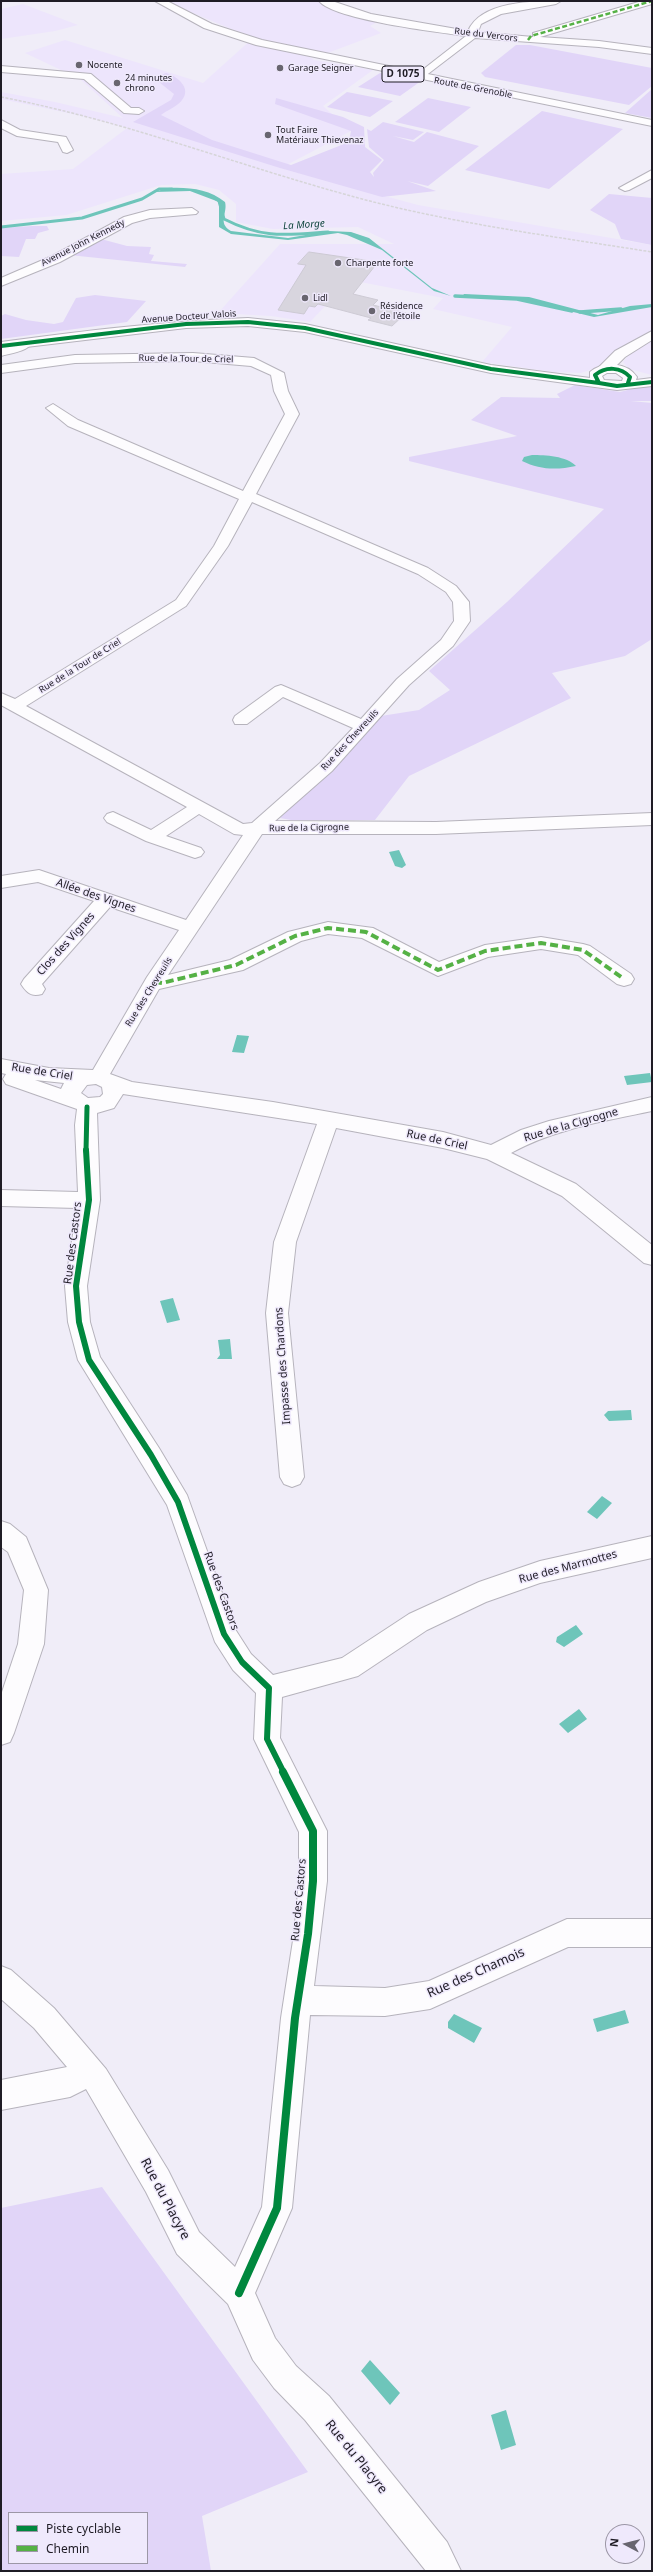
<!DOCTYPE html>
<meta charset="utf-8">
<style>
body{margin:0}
#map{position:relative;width:653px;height:2572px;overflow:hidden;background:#f0edf8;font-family:"Noto Sans",sans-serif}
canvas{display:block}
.frame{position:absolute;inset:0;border:2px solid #1f1c25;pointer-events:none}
.legend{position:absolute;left:8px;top:2512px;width:140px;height:52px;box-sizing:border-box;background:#efe9fc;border:1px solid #9c97a6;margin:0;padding:5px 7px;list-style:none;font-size:12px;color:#1f1c25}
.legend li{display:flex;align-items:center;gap:8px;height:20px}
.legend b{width:20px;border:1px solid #9c97a6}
.north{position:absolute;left:605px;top:2524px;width:40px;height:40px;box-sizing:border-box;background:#efe9fc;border:1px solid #9c97a6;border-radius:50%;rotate:277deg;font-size:11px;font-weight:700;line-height:16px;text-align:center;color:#1f1c25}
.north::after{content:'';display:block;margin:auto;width:14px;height:18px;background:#68656f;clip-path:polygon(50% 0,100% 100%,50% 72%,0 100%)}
</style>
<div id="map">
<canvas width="653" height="2572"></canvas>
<div class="frame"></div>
<ul class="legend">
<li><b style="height:5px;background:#00873e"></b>Piste cyclable</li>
<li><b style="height:5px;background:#55b145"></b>Chemin</li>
</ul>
<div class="north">N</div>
</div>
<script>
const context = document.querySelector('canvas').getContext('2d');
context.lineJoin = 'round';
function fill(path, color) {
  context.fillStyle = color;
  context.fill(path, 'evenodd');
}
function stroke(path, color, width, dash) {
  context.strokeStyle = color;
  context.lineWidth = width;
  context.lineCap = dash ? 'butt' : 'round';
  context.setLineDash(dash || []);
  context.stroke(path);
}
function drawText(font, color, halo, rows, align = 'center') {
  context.font = font + ' "Noto Sans",sans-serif';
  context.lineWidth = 3;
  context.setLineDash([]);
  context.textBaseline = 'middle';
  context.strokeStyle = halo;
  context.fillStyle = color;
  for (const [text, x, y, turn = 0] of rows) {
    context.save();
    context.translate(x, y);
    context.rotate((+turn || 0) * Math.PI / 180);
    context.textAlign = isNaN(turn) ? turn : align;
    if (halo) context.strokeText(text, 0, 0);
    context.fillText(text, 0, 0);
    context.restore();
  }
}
fill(new Path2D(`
 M164 1H319L334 8 381 20 370 26 381 33 325 54 298 49 314 60 373 70 323 106 351 131 281 168 418 205 652 245V375L629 369 623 362 627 357 581 373 554 372 482 362 512 327 433 309 443 298 350 280 310 322 271 316 218 313 280 244H394L358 227 273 229 236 222V204L219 190 195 184 161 185 66 215 1 221V174L73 169 127 128 82 116 1 99V92L55 102 123 118 80 79 25 53 65 40 203 83 253 38Z
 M23 4 78 25 55 31 1 39V9Z`), '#ede5fc');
fill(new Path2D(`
 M516 45H530L652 68V86L629 105 485 77 481 73Z
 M166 73C177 76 192 88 182 100 177 107 167 110 161 115L212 140 291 165 349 142 351 131 275 104 276 98 343 117 364 127 365 147 382 160 370 172 374 177 373 173 384 160 369 147 367 129 371 131 383 122 424 132 413 140 393 136 414 142 427 132 479 146 428 186 407 181 436 191 382 197 280 168 133 122 171 100 174 94 154 78Z
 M380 73 421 81 400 96 358 87Z
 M652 89V118L625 113Z
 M347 92 393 101 370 117 327 107Z
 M428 98 471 107 439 132 395 122Z
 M542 111 623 129 549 189 465 170Z
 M609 194 652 198V245L621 239 615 224 590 210Z
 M32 226H47L49 230 38 233 35 239H26L19 257 1 256V228Z
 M101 239 127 246 151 247 149 254 154 255 151 261 187 264 185 267 69 255Z
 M95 295 146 301 127 322 1 339V316L5 314 26 320 54 324 63 322 76 298Z
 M575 385 620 392 639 387H652V401H631L652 403V639L625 656 552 673 571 698 409 776 375 820H291L280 818 381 716 419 710 450 690 429 671 507 602 604 509 409 461V457L517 436 471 420 501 397 560 398 557 394Z
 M102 2187 308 2472 202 2516 211 2571H1V2208ZM9 2513H147V2563H9Z`), '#e1d5f8');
fill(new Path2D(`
 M168 188C189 187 209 189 225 202 228 213 217 223 231 231L288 238 329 231 351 232 369 238 432 288 451 296 434 291 382 250 347 235 338 233 288 240 231 234 219 227V202L190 191 154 192Z
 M464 294 529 297 598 315 630 306 652 304V307L594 317 519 299 462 297Z
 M532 455C545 455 567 456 576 466 557 470 540 470 522 461L524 457Z
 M399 850 406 865 402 868 395 866 389 852Z
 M237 1035 249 1036 244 1053 232 1052Z
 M650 1073 652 1082 627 1085 624 1076Z
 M173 1298 180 1320 167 1323 160 1301Z
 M230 1339 232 1359H217L220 1355 218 1340Z
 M631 1410 632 1420 609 1421 604 1415 608 1411Z
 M602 1496 612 1503 597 1519 587 1512Z
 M576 1625 583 1634 564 1647 556 1642 557 1637Z
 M579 1709 587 1719 568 1733 559 1724Z
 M625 2010 629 2023 597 2032 593 2019Z
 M454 2014 482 2028 474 2043 448 2028V2022Z
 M370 2360 400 2393 390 2405 361 2371Z
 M506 2410 516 2445 501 2450 491 2415Z`), '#6ec5ba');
stroke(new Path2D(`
 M216 199 219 201 224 219C263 239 286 235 328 232
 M1 227 82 218 142 199 159 189H172`), '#6ec5ba', 3);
stroke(new Path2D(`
 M455 296 517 299 572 311
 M580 312 621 309`), '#6ec5ba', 3.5);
const building = new Path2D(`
 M309 252 378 262 353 294 378 300 373 305 406 313 392 326 368 320 371 318 318 304 315 307 309 306 304 314 278 310 306 265 298 264Z`);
fill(building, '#d8d5de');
stroke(building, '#cdcad4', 1);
const minor = new Path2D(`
 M319 1H332L371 14 468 31C481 1 533 1 561 1L556 4 501 14 481 24 478 32 533 37V33L642 1H652V4L540 37 599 41 652 48V54L599 47 475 38 420 80 415 77 416 75 466 36C438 32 335 20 319 1Z
 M1 66 91 74 131 108H139L144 111 139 114 124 113 84 79 1 72Z
 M1 120 20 130 66 137 73 150 67 153 63 152 58 142 17 136 1 128Z
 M652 170V178L629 190 625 191 619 188Z
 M192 208 198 212 196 214 150 218 132 223 60 262 1 286V278L52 256 124 217 150 210Z
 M652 331V340L625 357 609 373H599L597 370 599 367 615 351Z
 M26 339 32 343C26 352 11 353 1 356V348Z
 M193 353 254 358 284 373 288 391 299 414 256 494 428 568 456 586 469 602 470 621 453 646 409 685 332 771 275 821 436 822 652 813V825L436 834H262L168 975 230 960 288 932 328 922 373 928 439 962 485 945 541 937 583 944 590 946 631 974 634 979 631 984 624 986 617 984 578 955 541 949 488 957 438 976 362 938 328 934 301 941 243 970 159 989 110 1074 132 1082 273 1102 443 1132 491 1145 521 1130 549 1121 652 1097V1111C605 1121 554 1129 511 1153L576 1184 652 1245V1265L644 1263 562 1196 487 1159 443 1148 336 1128 296 1242 288 1313 304 1477 300 1484 292 1487 284 1484 280 1477 266 1313 274 1242 317 1124 123 1094 114 1108 97 1113 100 1200 87 1286 90 1322 100 1357 159 1448 187 1495 235 1629 251 1654 273 1675 342 1658 409 1614 479 1582 540 1561 652 1536V1558L540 1583 486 1602 427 1630 358 1676 282 1697 280 1738 327 1831V1881L314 1986 385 1988 429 1981 567 1919H652V1947H568L430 2009 385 2016 310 2015 292 2208 255 2293 275 2338 296 2366 329 2396 447 2542 461 2571H426L305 2420 274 2388 253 2360 228 2304 177 2254 146 2192 86 2089 70 2097 1 2110V2080L67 2067 34 2028 1 1999V1966L11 1970 54 2008 106 2069 168 2170 199 2232 235 2267 262 2207 281 2018 294 1934 299 1881V1832L254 1739 256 1693 233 1670 215 1642 167 1505 78 1360 68 1322 65 1286 77 1208 1 1206V1190L78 1192 75 1125 77 1109 6 1084 3 1079 6 1074 1 1073V1059L49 1068 93 1070 147 977 179 930 110 907 42 984 45 989 42 994C31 997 27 993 21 984L24 979 94 901 38 882 1 888V876L39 870 186 920 243 835 234 834 199 814 166 836 201 848 204 852 201 856 195 858 146 841 107 822 104 818 107 814 113 812 151 830 187 807 1 705V693L15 699 176 600 214 546 239 499 68 426 46 408 53 404 78 420 243 491 285 414 274 391 271 375 251 366 193 361 75 363 1 373V365L75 355ZM252 502 418 574 446 592 453 602 454 621 441 640 397 679 361 719 281 685 275 687 235 716 233 720 235 724H247L283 697 353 728 320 763 252 823 243 824 26 706 186 606 228 546ZM35 1080 64 1083 61 1089ZM96 1084 102 1087 103 1094 100 1097 88 1098 81 1093 87 1085Z
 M1 1521 10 1524 26 1537 48 1590 44 1644 14 1733 10 1742 1 1745V1695L18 1644 24 1590 8 1552 1 1547Z`);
const major = new Path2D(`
 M155 1H167L212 24 262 40 652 120V126L256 45 204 28Z
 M248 318 305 324 491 365 590 378V372C603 361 627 362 637 377L636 380 652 378V386L617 390 491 373 305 332 248 326 186 328 1 350V342C83 331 165 321 248 318ZM607 373H616L623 378 622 381 604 380 602 376Z`);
stroke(minor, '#b6b3bc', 2);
stroke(major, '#b6b3bc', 2);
fill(minor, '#fdfcfe');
fill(major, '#fdfcfe');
stroke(new Path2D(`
 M1 97C121 120 234 164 351 196 449 223 551 236 652 252`), '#d6d5d8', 1.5, [3, 1.5]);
stroke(new Path2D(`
 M528 40 531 36 652 1`), '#55b145', 2.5, [5, 2.5]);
stroke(new Path2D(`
 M154 982 162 983 236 965 295 936 328 928 366 932 438 970 485 951 541 943 583 950 624 979`), '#55b145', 4, [8, 4]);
stroke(new Path2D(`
 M1 346 186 324 248 322 305 328 491 369 599 383
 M628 383 630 377C621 367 606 366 595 375L599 383 617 386 652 382`), '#00873e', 4);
stroke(new Path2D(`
 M86 1151 87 1107`), '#00873e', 5);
stroke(new Path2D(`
 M86 1150 89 1200 76 1286 79 1322 89 1360 151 1455 178 1502 224 1634 242 1662 269 1688 267 1739 284 1773`), '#00873e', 6);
stroke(new Path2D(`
 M239 2293 277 2208 295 2018 308 1934 313 1881V1831L283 1772`), '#00873e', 8);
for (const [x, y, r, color] of [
 [79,65,4,"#68656f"],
 [280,68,4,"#68656f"],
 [117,83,4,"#68656f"],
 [268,135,4,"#68656f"],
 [338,263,4,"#68656f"],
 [305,298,4,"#68656f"],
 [372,311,4,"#68656f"]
]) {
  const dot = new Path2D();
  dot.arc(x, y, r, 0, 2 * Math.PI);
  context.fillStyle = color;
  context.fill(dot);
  stroke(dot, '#efe9fc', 1.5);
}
drawText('9px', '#1f1c25', '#efe9fc', [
 ["Rue du Vercors",486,35,7],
 ["Route de Grenoble",473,88,11],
 ["Avenue John Kennedy",83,243,-27],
 ["Avenue Docteur Valois",189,317,-4],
 ["Rue de la Tour de Criel",186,359,1],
 ["Rue de la Tour de Criel",80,666,-32],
 ["Rue des Chevreuils",350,740,-47],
 ["Rue de la Cigrogne",309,828,-1],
 ["Rue des Chevreuils",149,992,-58]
]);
drawText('9px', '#1f1c25', '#efe9fc', [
 ["Nocente",87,65],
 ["Garage Seigner",288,68],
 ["24 minutes",125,78],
 ["chrono",125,88],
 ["Tout Faire",276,130],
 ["Matériaux Thievenaz",276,140],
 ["Charpente forte",346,263],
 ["Lidl",313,298],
 ["Résidence",380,306],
 ["de l'étoile",380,316]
], 'left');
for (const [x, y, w] of [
 [403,74,42]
]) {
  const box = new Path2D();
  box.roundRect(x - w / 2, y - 8, w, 16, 3);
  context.fillStyle = '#efe9fc';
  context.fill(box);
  stroke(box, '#1f1c25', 1);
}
drawText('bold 10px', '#1f1c25', null, [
 ["D 1075",403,74]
]);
drawText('italic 10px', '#063e36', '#efe9fc', [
 ["La Morge",304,225,-4]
]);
drawText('11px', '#1f1c25', '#efe9fc', [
 ["Allée des Vignes",96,896,19],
 ["Clos des Vignes",66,944,-48],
 ["Rue de Criel",42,1072,9],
 ["Rue de la Cigrogne",571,1125,-16],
 ["Rue de Criel",437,1140,12],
 ["Rue des Castors",73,1243,-83],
 ["Impasse des Chardons",283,1366,-94],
 ["Rue des Marmottes",568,1567,-15],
 ["Rue des Castors",221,1591,70],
 ["Rue des Castors",299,1900,-85]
]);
drawText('13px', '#1f1c25', '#efe9fc', [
 ["Rue des Chamois",476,1973,-24],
 ["Rue du Placyre",165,2199,62],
 ["Rue du Placyre",356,2457,51]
]);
</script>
